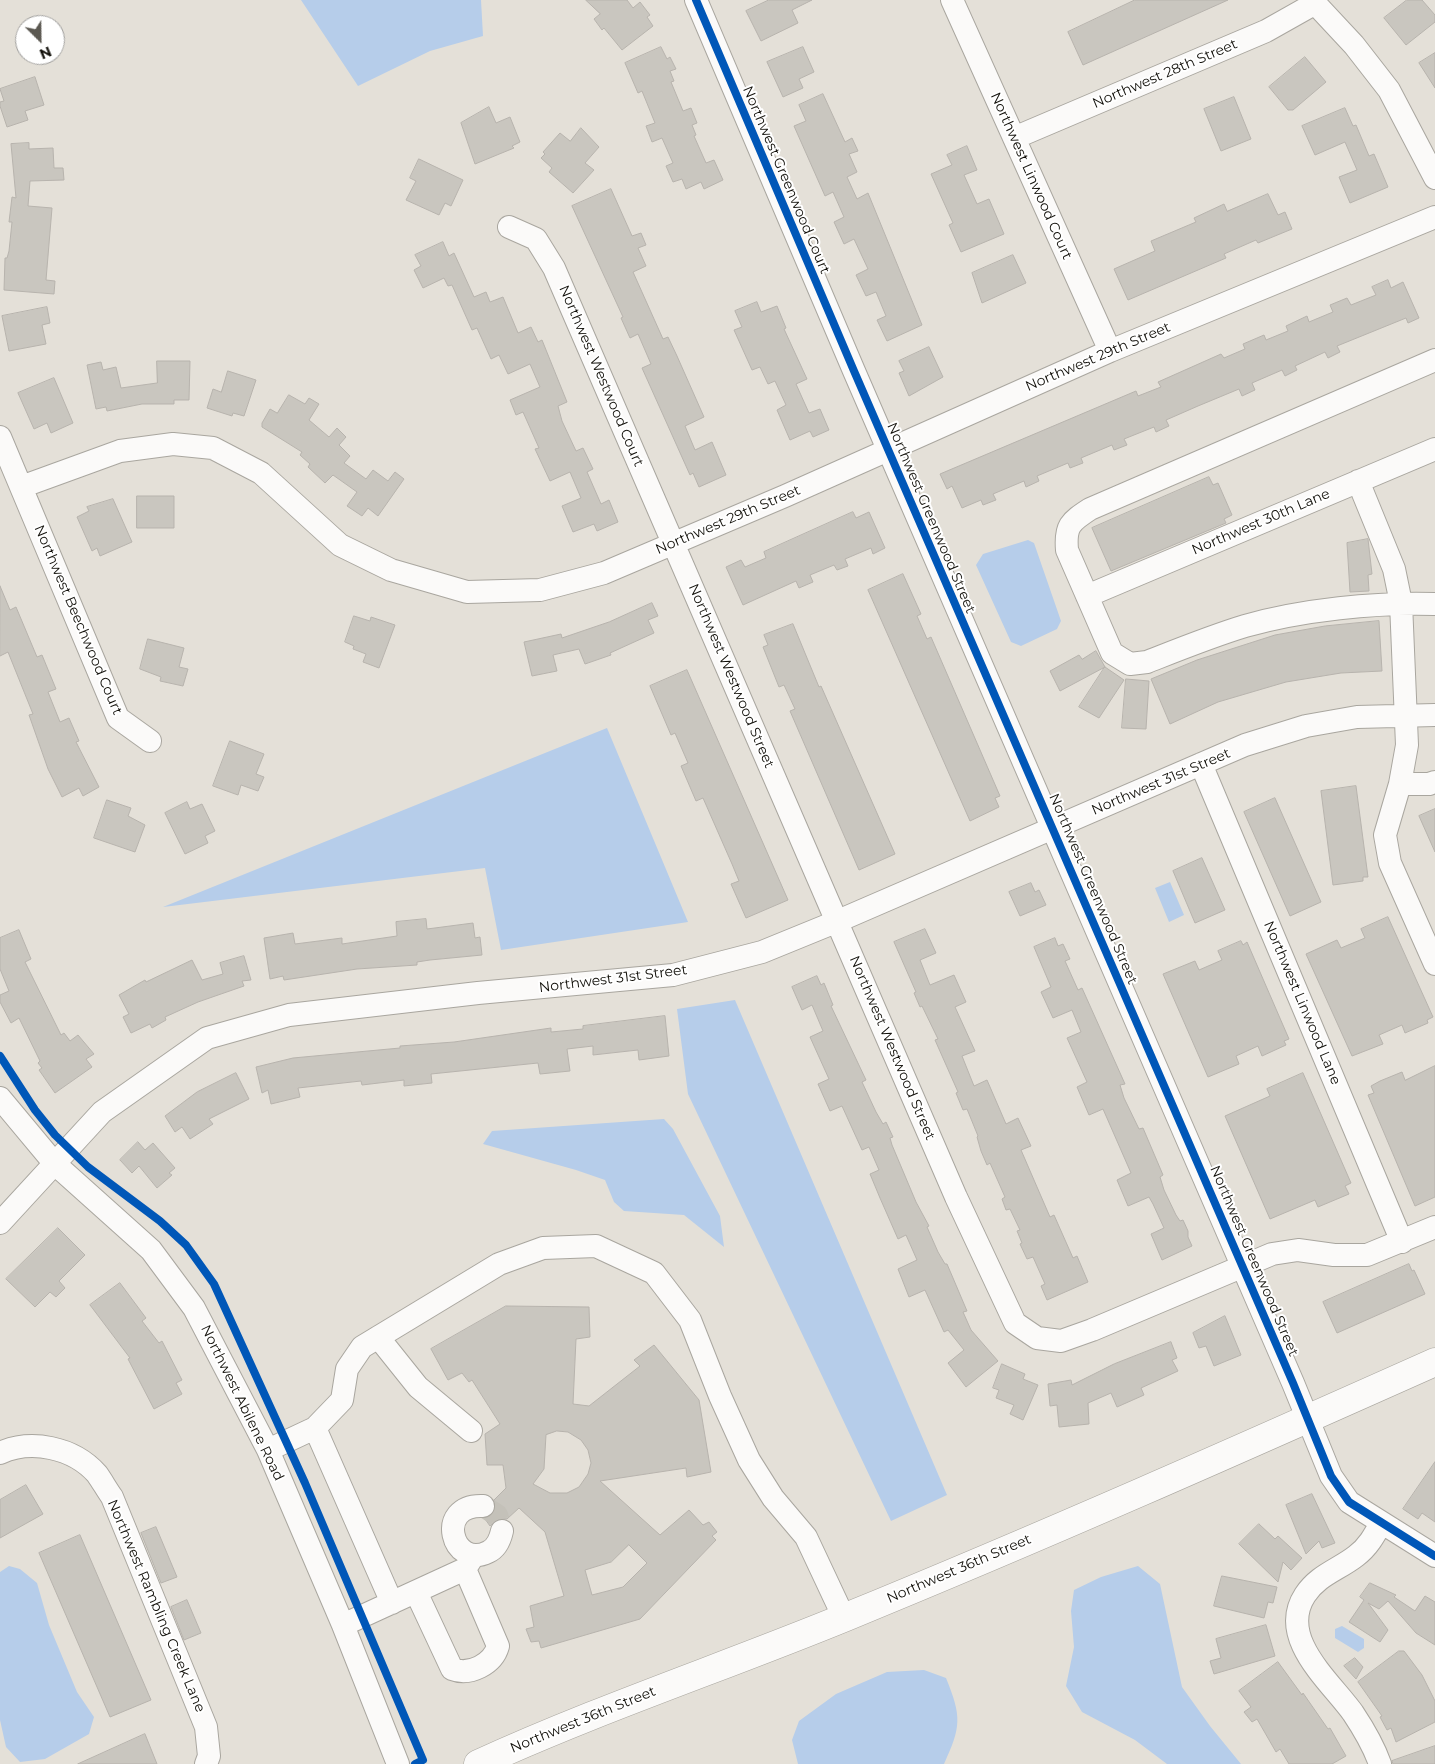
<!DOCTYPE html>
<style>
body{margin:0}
#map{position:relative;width:1435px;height:1764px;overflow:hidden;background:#e4e0d8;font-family:Montserrat,sans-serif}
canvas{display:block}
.north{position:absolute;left:15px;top:15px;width:50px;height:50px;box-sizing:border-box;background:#fff;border:1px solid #a09f9d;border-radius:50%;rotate:157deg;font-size:14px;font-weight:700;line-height:20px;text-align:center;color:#110f09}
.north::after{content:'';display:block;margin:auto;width:18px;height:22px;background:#5b5851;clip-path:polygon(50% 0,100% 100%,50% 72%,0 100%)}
</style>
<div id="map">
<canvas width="1435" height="1764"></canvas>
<div class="north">N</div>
</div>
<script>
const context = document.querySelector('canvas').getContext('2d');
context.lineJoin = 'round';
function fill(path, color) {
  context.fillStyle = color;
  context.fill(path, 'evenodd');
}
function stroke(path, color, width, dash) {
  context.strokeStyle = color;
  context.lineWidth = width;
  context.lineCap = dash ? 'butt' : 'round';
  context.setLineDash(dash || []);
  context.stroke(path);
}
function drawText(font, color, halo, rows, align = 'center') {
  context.font = font + ' Montserrat,sans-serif';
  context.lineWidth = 4;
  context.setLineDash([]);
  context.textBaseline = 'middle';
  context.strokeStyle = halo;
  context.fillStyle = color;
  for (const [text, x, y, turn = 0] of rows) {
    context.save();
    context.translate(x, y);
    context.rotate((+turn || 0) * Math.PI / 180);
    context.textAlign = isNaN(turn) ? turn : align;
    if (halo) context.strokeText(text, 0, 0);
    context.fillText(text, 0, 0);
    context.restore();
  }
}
fill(new Path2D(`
 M301 0H481L483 36 430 51 358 86Z
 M1028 540 1034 543 1061 621 1057 629 1021 646 1011 642 976 565 983 554Z
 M607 728 688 922 501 950 485 868 163 907Z
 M1170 882 1184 915 1169 922 1155 888Z
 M735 1000 947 1495 891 1521 688 1094 677 1009Z
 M664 1119 673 1129 720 1216 724 1247 684 1215 624 1211 614 1202 605 1180 576 1170 483 1144 492 1131Z
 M9 1566 20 1569 37 1583 49 1625 77 1692 94 1717 89 1734 45 1759 20 1762 6 1747 0 1720V1572Z
 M1138 1566 1160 1584 1182 1687 1210 1726 1241 1764H1167L1135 1740 1082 1712 1066 1686 1074 1647 1071 1611 1074 1590 1101 1577Z
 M1342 1626 1364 1639V1648L1358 1652 1335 1638V1629Z
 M924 1670 946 1678C962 1717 961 1727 944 1764H798L792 1740 799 1721 836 1694 887 1672Z`), '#b6cdea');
const building = new Path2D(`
 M586 0H627L633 8 640 2 650 15 647 17 653 26 622 50 604 28 602 30 594 19 600 14Z
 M769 0H812L792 10 798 23 761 41 746 11Z
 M1135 0H1228L1083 65 1068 32Z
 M1407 0H1422L1435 15V22L1406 45 1384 18Z
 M661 47 667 59 670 57 676 69 670 71 674 81 671 82 683 111 691 108 697 123 692 125 696 135 694 136 706 163 714 160 723 180 704 189 701 182 686 189 682 179 673 182 666 166 673 163 662 138 652 142 646 126 655 123 642 91 638 93 625 63Z
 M803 47 814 72 799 79 803 88 783 97 767 62Z
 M1435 53V88L1419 63Z
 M1305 57 1326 82 1293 110H1288L1269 87Z
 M35 77 44 105 25 111 28 120 7 127 0 106V102L4 101 0 89Z
 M823 94 845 142 852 138 858 151 849 154 857 172 847 177 857 199 868 193 922 325 887 341 877 320 886 316 876 292 866 296 856 275 868 269 854 239 844 244 834 222 844 217 833 192 825 196 794 126 806 121 799 105Z
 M1234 97 1251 139 1221 151 1204 109Z
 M489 107 496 123 510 117 520 142 512 146 514 148 475 164 461 123Z
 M1345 108 1353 126 1356 125 1369 156 1374 154 1388 187 1350 203 1339 177 1357 170 1345 142 1315 155 1302 126Z
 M581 128 599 147 585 163 594 170 573 193 549 172 552 168 541 158 545 154 543 152 560 133 570 141Z
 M29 143V149L53 148 54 168H63L64 180 30 181 28 206 52 208 46 280 55 281 54 294 4 290 5 258H7L9 251 12 222H9L12 197 16 198 11 144Z
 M967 146 977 170 964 175 977 204 989 199 1004 234 961 252 949 225 953 223 931 174 952 165 947 155Z
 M419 159 463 180 451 206 445 203 439 215 406 200 416 181 410 178Z
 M611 189 632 236 641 233 646 245 638 248 646 266 633 272 663 339 668 337 677 356 704 417 685 426 695 450 712 442 726 475 699 487 693 473 690 475 642 368 651 364 638 334 630 338 621 318 623 317 572 206Z
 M1268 194 1278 215 1285 212 1292 229 1258 243 1256 240 1224 254 1226 258 1128 300 1114 269 1155 251 1151 241 1196 222 1194 218 1224 204 1227 211Z
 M443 242 449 256 454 253 474 297 486 292 490 302 503 297 518 333 531 327 538 342 542 340 567 402 558 406 562 421 576 451 583 448 593 469 587 472 601 504 609 500 618 522 597 531 594 524 573 532 562 506 581 498 570 472 550 481 535 449 539 448 523 412 516 415 510 400 540 387 530 364 508 374 499 355 491 359 477 328 472 330 452 285 448 286 444 278 423 288 414 270 421 266 415 255Z
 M1013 255 1026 283 982 303 972 273Z
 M1388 280 1391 288 1403 282 1419 318 1408 323 1406 318 1337 346 1340 352 1328 358 1325 352 1295 366 1297 370 1285 376 1282 370 1252 383 1255 390 1242 396 1239 389 1198 406 1166 420 1169 426 1156 432 1154 427 1124 439 1127 445 1114 450 1112 445 1081 458 1083 463 1070 468 1068 463 1037 476 1039 481 1026 487 1024 481 993 494 996 500 983 505 981 500 962 508 952 486 947 489 940 474 1136 391 1138 396 1161 387 1158 382 1221 354 1224 358 1245 349 1243 344 1264 335 1266 340 1288 331 1286 326 1307 316 1309 322 1333 312 1330 305 1347 298 1351 305 1376 295 1372 287Z
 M757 302 761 312 777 306 786 328 784 329 807 379 796 384 809 413 820 409 829 430 813 437 810 431 790 440 777 410 786 405 775 381 768 384 760 367 752 370 734 330 742 327 735 311Z
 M47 307 50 323 42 325 46 344 9 351 2 316Z
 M929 347 943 377 909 396 899 373 904 371 899 361Z
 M157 361H190L189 400H174V404H142L107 411 106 407 96 409 87 365 101 362 103 370 116 367 121 388 157 383Z
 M228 371 256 380 244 416 233 413 232 416 207 408 213 389 221 392Z
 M54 378 73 423 51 433 47 423 34 429 18 393Z
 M289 395 305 404 309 398 319 404 309 420 329 437 337 428 346 437 339 445 350 456 344 463 366 479 373 470 388 481 395 472 404 479 378 516 368 508 362 516 347 506 357 492 333 475 325 483 308 467 310 464 300 455 302 452 262 427V423L270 409 277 413Z
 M1209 477 1213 485 1218 483 1232 515 1224 519 1226 523 1111 571 1092 528Z
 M137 496H174V528H137Z
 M113 499 132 542 100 556 97 548 92 551 77 517 89 511 87 507Z
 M853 512 856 518 869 512 885 548 873 554 871 548 845 559 848 566 837 570 834 565 810 575 813 582 799 588 796 581 743 605 726 567 741 560 745 567 766 558 764 552Z
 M1368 539 1372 574 1368 575 1369 591 1350 592 1347 543Z
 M903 574 921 614 917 616 927 639 931 637 1000 796 995 798 999 807 970 821 868 590Z
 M0 586 10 610 16 607 37 657 42 655 56 689 48 692 60 722 69 718 79 741 76 742 99 787 83 796 79 788 62 797 48 769 29 715 33 714 8 652 0 656Z
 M652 603 658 616 648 620 654 633 610 653 611 655 585 664 579 649 553 655 557 671 532 676 524 642 561 634 562 638 609 622Z
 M354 616 370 621 371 617 395 625 379 668 363 662 366 654 353 649 354 646 345 642Z
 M1379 621 1382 671 1341 673 1286 682 1218 702 1170 724 1151 679 1197 660 1275 635 1325 626Z
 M793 624 819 687 821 686 895 854 859 870 790 711 795 709 784 685 779 687 763 647 768 645 764 635Z
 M148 639 184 648 179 667 188 669 183 686 160 681 161 677 140 669Z
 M1096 651 1105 667 1060 691 1050 671 1079 655 1082 659Z
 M1105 667 1124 680 1099 718 1079 707Z
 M687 670 788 900 746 918 731 884 739 881 732 864 703 798 696 801 681 766 688 763 675 733 671 735 650 686Z
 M1126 679 1149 681 1146 729 1122 728Z
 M230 741 264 754 256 774 264 777 258 791 241 785 238 795 213 786Z
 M1356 786 1368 877H1363V881L1333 885 1321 791Z
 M1275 798 1321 902 1290 916 1244 812Z
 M107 800 131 808 128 816 145 825 135 852 94 838Z
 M187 802 190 809 202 804 215 831 205 836 208 843 185 854 165 813Z
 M1435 809V852L1419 816Z
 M1202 858 1225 910 1195 923 1173 871Z
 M1031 883 1035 892 1039 890 1046 905 1020 916 1009 892Z
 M1388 917 1433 1017 1427 1020 1428 1023 1405 1033 1402 1025 1379 1035 1383 1044 1352 1056 1306 954 1337 940 1341 948 1365 938 1361 929Z
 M426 919 427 929 473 923 475 938 480 937 482 955 430 960 417 962V965L357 969 284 980 283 976 270 979 264 938 293 933 295 944 342 938V944L397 936 396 922Z
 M925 929 936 953 920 960 930 985 954 975 966 1002 955 1007 975 1051 962 1056 974 1086 987 1080 1006 1124 1018 1118 1031 1146 1021 1150 1050 1217 1054 1215 1073 1258 1077 1256 1088 1282 1047 1300 1041 1286 1045 1284 1033 1257 1027 1259 1020 1244 1022 1243 1017 1231 1020 1230 1010 1209 1006 1210 1002 1199 1005 1197 990 1163 987 1165 981 1151 977 1137 978 1136 967 1109 963 1110 956 1093 958 1092 935 1040 938 1039 922 1006 920 1007 914 993 916 992 894 942Z
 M19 930 31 959 25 962 61 1035 64 1033 70 1041 78 1035 94 1054 86 1059 92 1067 55 1093 39 1070 42 1068 38 1063 40 1061 19 1018 11 1023 0 1002V995L9 991 0 969V938Z
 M1055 938 1058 946 1063 944 1070 959 1065 961 1078 990 1082 988 1125 1084 1120 1085 1124 1098 1139 1129 1143 1128 1163 1175 1160 1177 1164 1190 1176 1215 1180 1221 1183 1220 1188 1231V1237L1192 1246 1162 1260 1151 1234 1164 1228 1153 1204 1149 1197 1128 1206 1117 1180 1131 1173 1103 1109 1089 1115 1077 1087 1087 1082 1067 1038 1081 1032 1072 1010 1053 1018 1041 992 1051 987 1034 947Z
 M1241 941 1243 945 1247 942 1289 1039 1284 1041 1286 1045 1262 1056 1258 1046 1236 1056 1239 1064 1208 1077 1163 974 1195 961 1199 970 1222 960 1218 951Z
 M244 956 251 980 242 981 244 986 198 1002 165 1017 166 1020 152 1028 150 1024 131 1033 123 1017 129 1014 119 995 145 980 146 982 192 960 202 980 223 974 220 963Z
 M817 976 821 985 824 983 833 1005 831 1006 866 1080 862 1082 876 1112 883 1124 886 1122 893 1137 890 1138 892 1145 916 1202 929 1226 927 1227 938 1252 945 1264H947L953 1278 967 1311 963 1312 971 1330 998 1361 966 1387 948 1363 964 1350 948 1330 944 1332 925 1290 909 1297 898 1269 917 1260 906 1235 898 1239 880 1198 870 1174 879 1170 869 1147 862 1150 842 1106 830 1111 818 1084 829 1079 810 1037 823 1031 812 1005 802 1010 792 987Z
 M665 1016 669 1056 639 1060 638 1050 593 1055V1046L567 1049 570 1071 540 1074 538 1063 431 1074 432 1083 404 1086V1080L362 1085 361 1081 298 1088 300 1097 271 1104 268 1090 262 1093 256 1067 293 1058 400 1048V1046L454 1042 551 1028V1032L583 1029V1026Z
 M1435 1066V1197L1415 1206 1368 1095 1374 1093 1371 1086 1380 1081 1402 1072 1405 1080Z
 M236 1073 249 1099 209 1119 213 1124 190 1139 182 1127 175 1132 165 1116 197 1092Z
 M1303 1073 1351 1183 1345 1186 1349 1194 1318 1207 1315 1200 1270 1219 1225 1116 1270 1096 1267 1089Z
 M138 1142 145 1150 153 1143 175 1168 169 1173 172 1175 157 1188 139 1166 132 1173 120 1160Z
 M58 1228 85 1255 59 1281 65 1288 56 1297 50 1292 35 1307 6 1279Z
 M1409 1264 1412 1271 1414 1270 1425 1294 1337 1333 1323 1302Z
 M120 1283 146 1318 142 1321 159 1343 162 1341 182 1380 176 1383 182 1394 154 1409 128 1359 130 1358 90 1305Z
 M506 1306 589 1307 590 1337 576 1339 573 1404 589 1406 640 1366 634 1360 654 1345 699 1400 711 1472 687 1477 686 1468 600 1481 660 1535 689 1510 703 1525 709 1522 717 1532 712 1536 716 1540 640 1619 541 1648 539 1641 531 1642 526 1629 534 1627 530 1606 564 1596 545 1532 519 1508 507 1519H498L490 1526 485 1519 495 1511 494 1500 506 1488 503 1465H487L485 1434 500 1424 472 1380 469 1382 462 1373 448 1380 431 1349ZM557 1431 568 1432 581 1440 588 1450 591 1463 588 1474 579 1487 567 1493H550L533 1484 544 1469 546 1435ZM629 1545 647 1563 623 1587 592 1595 585 1570 611 1562Z
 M1225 1316 1241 1355 1214 1366 1206 1346 1199 1348 1193 1333Z
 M1171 1342 1177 1358 1172 1360 1178 1371 1141 1388 1144 1395 1117 1407 1111 1393 1088 1403 1089 1424 1059 1427 1057 1405 1050 1406 1048 1384 1071 1380 1072 1385 1114 1364Z
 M1002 1364 1025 1374 1023 1379 1038 1385 1023 1420 1010 1414 1014 1405 996 1398 999 1390 993 1388Z
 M1435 1462V1522L1422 1513 1418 1519 1403 1509Z
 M26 1485 43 1514 0 1538V1500Z
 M1312 1494 1335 1543 1322 1548 1319 1541 1306 1554 1286 1505Z
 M1259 1524 1275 1539 1278 1536 1302 1558 1291 1570 1283 1562 1278 1582 1239 1544Z
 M156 1527 177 1577 161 1583 141 1533Z
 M80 1535 151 1700 110 1717 39 1553Z
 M1222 1576 1277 1587 1273 1603 1268 1602 1264 1618 1214 1606Z
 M1370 1583 1396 1595 1394 1597 1415 1611 1425 1596 1435 1602V1645L1416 1633 1388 1601 1379 1609 1368 1603 1388 1630 1380 1642 1349 1622 1364 1600 1360 1597Z
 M187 1600 201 1633 184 1640 171 1607Z
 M1266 1625 1275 1656 1214 1674 1210 1661 1221 1658 1216 1639Z
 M1399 1651H1404L1422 1675 1435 1701V1722L1396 1742 1391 1728 1387 1730 1380 1717 1382 1716 1358 1682Z
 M1355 1658 1363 1667 1356 1679 1344 1666Z
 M1278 1662 1302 1695 1303 1693 1328 1729 1330 1728 1346 1756 1332 1764H1289L1280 1749 1276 1752 1257 1719 1252 1722 1244 1712 1251 1707 1239 1691Z
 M145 1734 157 1764H78Z
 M1435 1746V1764H1393L1392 1761Z`);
fill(building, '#c9c6bf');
stroke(building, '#b7b3ad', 1);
stroke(new Path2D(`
 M483 1506 497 1515 502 1531`), '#c4c1b9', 22, [22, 11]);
const minor = new Path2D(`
 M696 0 854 371 1293 1383 1331 1476 1349 1502 1435 1556
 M952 0 1110 351
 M1312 0 1354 45 1389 90 1435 178
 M1014 138 1266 31 1314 4
 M509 227 536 239 554 268 956 1197 1015 1323 1037 1338 1061 1341 1092 1330 1272 1254 1298 1250 1334 1255H1367L1435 1227
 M1435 360 1090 509C1070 522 1065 526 1067 550L1112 653 1130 664 1147 662C1180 649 1212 636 1245 626 1301 610 1377 602 1435 604
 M0 437 118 718 150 741
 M1358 481 1394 569 1401 603 1407 745 1400 784 1385 835 1390 863 1435 964
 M21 487 120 451 173 444 213 448 261 473 340 545 391 570 467 592 540 590 604 573 785 496 1110 351 1435 217
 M1087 596 1435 449
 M1201 764 1402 1242
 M1400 784H1429L1435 782
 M0 1098 55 1164 151 1250 194 1308 268 1450 343 1625 398 1764
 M0 1223 102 1112 207 1038 289 1015 478 993 673 975 762 952 838 921 1245 745 1306 726 1357 717 1435 715
 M378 1337 418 1387 471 1431
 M315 1428 392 1603
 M268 1450 315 1428 342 1400 347 1369 362 1347 499 1264 543 1248 596 1246 654 1273 690 1320 720 1396 749 1460 773 1498 806 1537 844 1618
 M0 1453C31 1439 73 1447 97 1474 102 1481 107 1490 112 1497L206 1727 209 1756 206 1764
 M483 1506C434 1504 452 1570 488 1552 497 1548 500 1540 502 1531
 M416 1592 452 1669C470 1676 493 1664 498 1646L465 1569
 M343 1625 465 1569 474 1555
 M1380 1764C1374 1747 1363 1728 1353 1713 1330 1681 1277 1638 1305 1595 1318 1575 1338 1570 1356 1556 1368 1547 1374 1536 1381 1523`);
const major = new Path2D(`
 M478 1764C598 1709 724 1667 846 1617 1044 1536 1240 1449 1435 1362`);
stroke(minor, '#a9a69f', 24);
stroke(major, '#a9a69f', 29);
stroke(minor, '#fbfaf9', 22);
stroke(major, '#fbfaf9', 28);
stroke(new Path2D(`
 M696 0 854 371 1293 1383 1331 1476 1349 1502 1435 1556
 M0 1056 35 1110 55 1135 88 1167 160 1221 186 1245 214 1284 305 1483 423 1760 415 1764`), '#0057b8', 8);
drawText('14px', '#110f09', '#fff', [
 ["Northwest 28th Street",1165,74,-23],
 ["Northwest Linwood Court",1031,176,66],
 ["Northwest Greenwood Court",786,180,67],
 ["Northwest 29th Street",1098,357,-23],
 ["Northwest Westwood Court",601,376,67],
 ["Northwest Greenwood Street",931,518,67],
 ["Northwest 29th Street",728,520,-23],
 ["Northwest 30th Lane",1261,522,-23],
 ["Northwest Beechwood Court",78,620,67],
 ["Northwest Westwood Street",731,676,67],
 ["Northwest 31st Street",1161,782,-23],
 ["Northwest Greenwood Street",1093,889,67],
 ["Northwest 31st Street",613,979,-7],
 ["Northwest Linwood Lane",1302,1003,67],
 ["Northwest Westwood Street",892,1048,67],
 ["Northwest Greenwood Street",1254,1261,67],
 ["Northwest Abilene Road",242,1403,64],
 ["Northwest 36th Street",959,1569,-23],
 ["Northwest Rambling Creek Lane",156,1606,67],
 ["Northwest 36th Street",583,1720,-22]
]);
</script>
